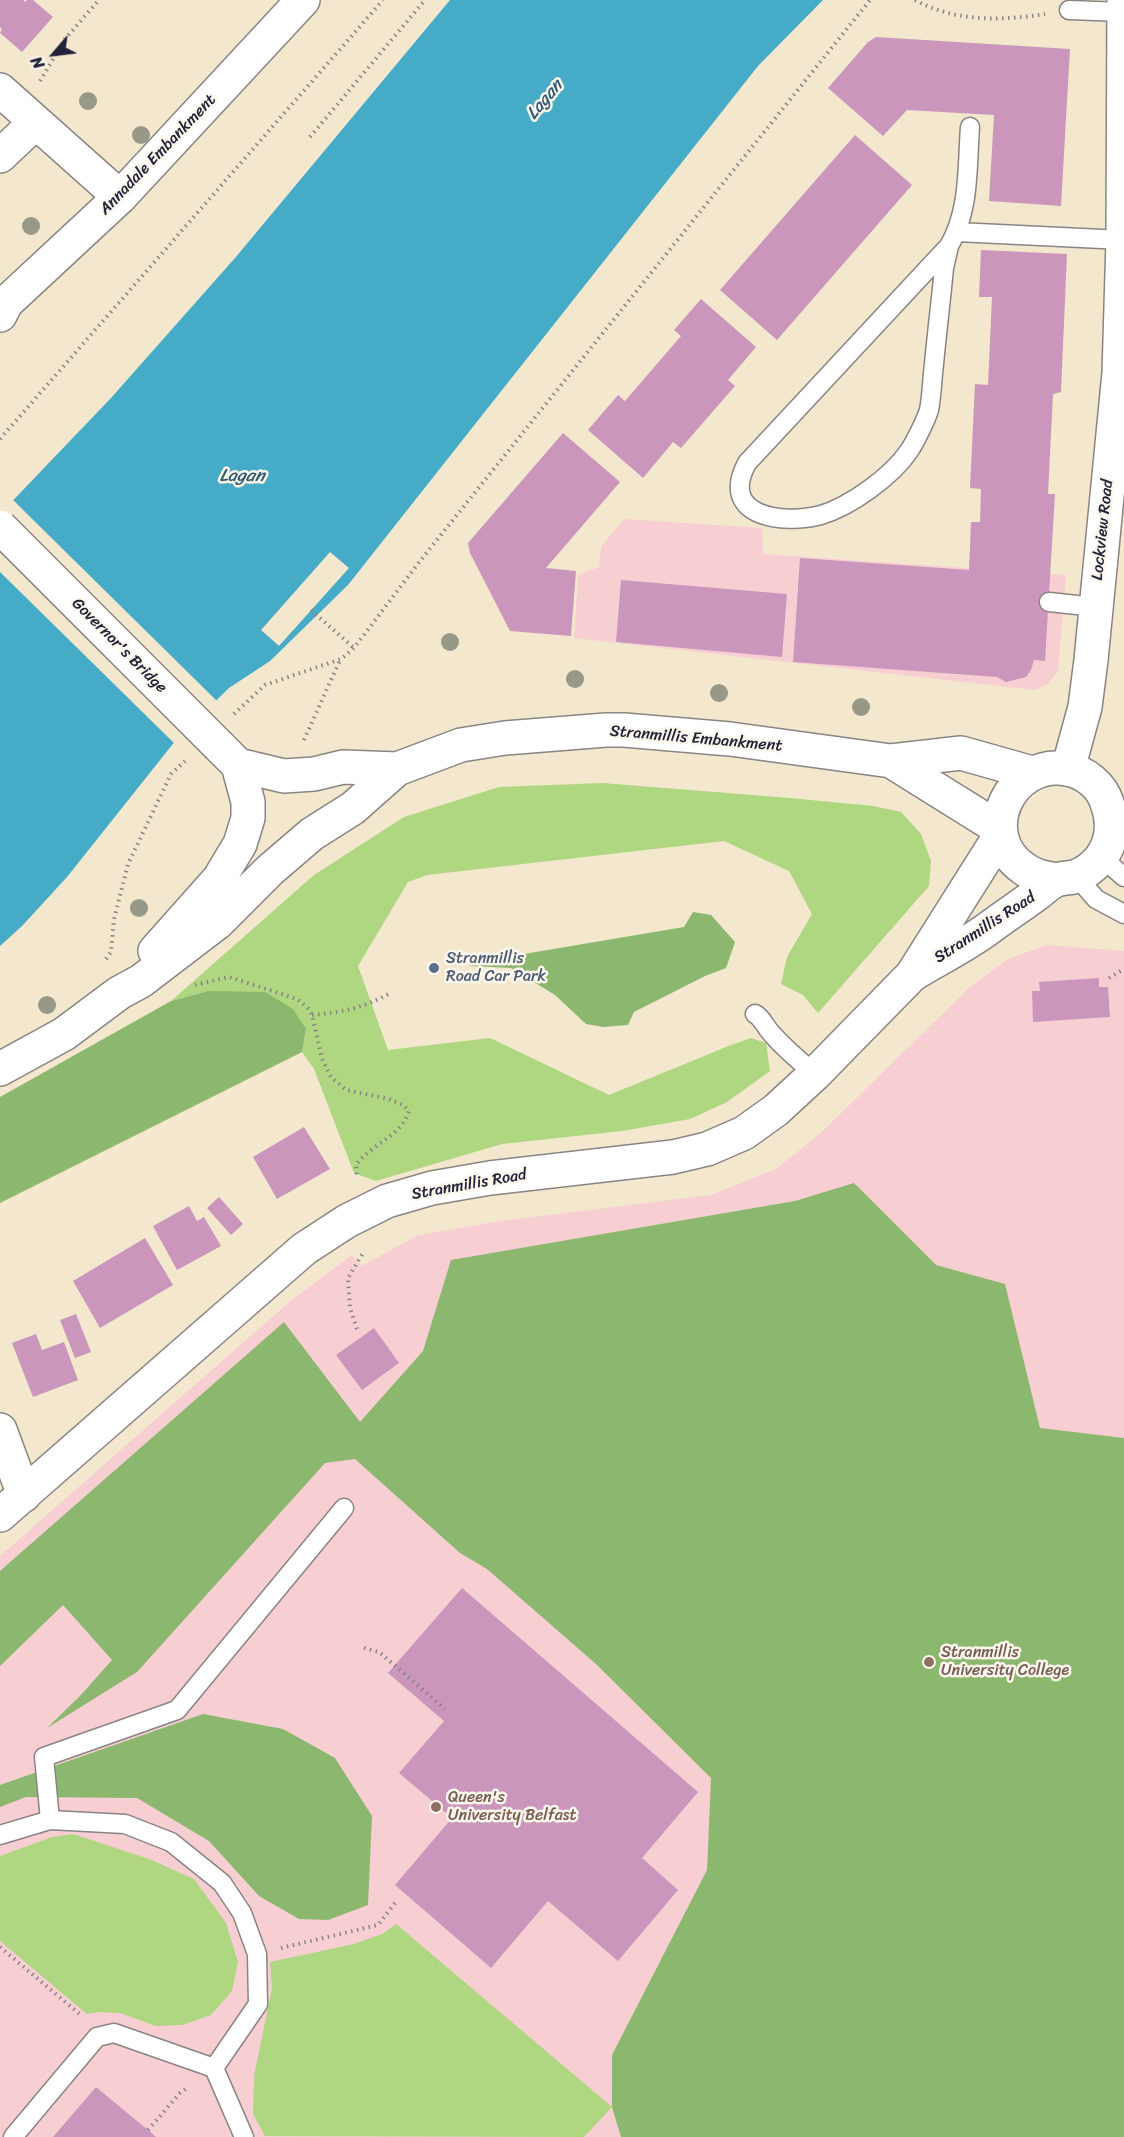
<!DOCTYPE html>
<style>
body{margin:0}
#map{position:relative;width:1124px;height:2137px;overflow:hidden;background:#f3e7cd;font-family:Sriracha,sans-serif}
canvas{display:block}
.north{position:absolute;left:24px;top:24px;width:60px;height:60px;-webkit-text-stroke:4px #fbf7ec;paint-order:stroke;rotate:242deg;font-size:16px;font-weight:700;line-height:24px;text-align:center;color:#22223b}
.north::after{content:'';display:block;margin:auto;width:21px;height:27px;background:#22223b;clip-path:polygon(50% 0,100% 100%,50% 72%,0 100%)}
</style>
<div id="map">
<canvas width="1124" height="2137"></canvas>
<div class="north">N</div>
</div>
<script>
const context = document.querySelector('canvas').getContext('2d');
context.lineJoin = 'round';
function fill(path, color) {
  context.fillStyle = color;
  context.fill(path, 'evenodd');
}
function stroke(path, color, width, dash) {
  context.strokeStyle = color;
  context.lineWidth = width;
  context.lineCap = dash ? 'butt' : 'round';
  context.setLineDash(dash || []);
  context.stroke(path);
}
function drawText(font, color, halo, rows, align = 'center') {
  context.font = font + ' Sriracha,sans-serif';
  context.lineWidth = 5;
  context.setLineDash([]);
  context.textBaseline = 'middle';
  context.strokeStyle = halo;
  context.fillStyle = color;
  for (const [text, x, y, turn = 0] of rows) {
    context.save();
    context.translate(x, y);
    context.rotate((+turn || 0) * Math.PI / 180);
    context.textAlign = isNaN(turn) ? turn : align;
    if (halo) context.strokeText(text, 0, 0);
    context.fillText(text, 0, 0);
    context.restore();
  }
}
fill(new Path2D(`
 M624 519 762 528 763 554 1066 575 1058 671 1048 684 1035 690 574 638 578 575 599 567 601 547Z
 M1047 945 1124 951V2137H0V1556L288 1303 352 1255 362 1266 416 1236 493 1222 711 1195 776 1169 823 1131 971 986 1008 959Z`), '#f7cfd2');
fill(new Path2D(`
 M602 783 790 798 873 806 901 812 921 834 931 861 929 886 818 1013 803 995 781 984 787 957 812 914 789 871 724 841 427 875 408 882 358 966 388 1050 490 1038 609 1095 731 1045 751 1038 766 1043 770 1071 727 1102 690 1119 622 1131 502 1144 376 1181 354 1173 314 1069 302 1052 306 1029 208 991 171 1001 314 875 404 817 499 787Z
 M73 1834 149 1859 194 1879 226 1923 238 1962 232 1991 211 2015 183 2025 156 2026 120 2013 100 2012 87 2014 0 1941V1856L52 1837Z
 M396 1924 612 2107 584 2137 265 2136 253 2114 254 2076 272 1988 270 1962 354 1944 382 1934Z`), '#afd680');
fill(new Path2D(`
 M693 912 711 915 735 942 726 968 705 976 634 1012 628 1025 603 1027 586 1024 555 995 511 968 468 966 518 955 684 927Z
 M208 991 265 992 293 1009 306 1029 302 1052 0 1203V1097L171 1001Z
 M854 1183 936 1265 1005 1284 1040 1428 1124 1438V2137H621L612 2107V2055L707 1870 711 1778 596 1664 487 1569 460 1553 355 1459 325 1463 137 1672 47 1728 80 1696 112 1660 63 1605 0 1666V1571L284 1322 360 1422 423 1351 451 1260 795 1201Z
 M203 1714 283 1729 335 1758 372 1816 368 1905 328 1920 299 1919 259 1896 209 1841 137 1798 26 1797 0 1807V1785Z`), '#8bb76e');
fill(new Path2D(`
 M450 0H823L758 66 348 585 270 661 229 688 176 740 67 877 22 926 0 946V514L111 398 235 258Z`), '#46abc6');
fill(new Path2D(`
 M12 499 218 702 176 745 0 572V510Z
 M330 552 349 568 279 646 261 630Z`), '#f3e7cd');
fill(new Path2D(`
 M0 0H23L25 2 27 0H33L53 17 22 52 0 33 2 29 0 27Z
 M876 37 1070 49 1061 206 989 201 994 115 907 110 883 136 828 88 868 42Z
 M855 135 912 185 777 340 720 290Z
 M981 250 1067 254 1061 392 1053 394 1048 494H1055L1045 661 1034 660 1031 670 1026 677 1006 682 997 677 793 662 800 558 969 570 971 522H980L981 489 970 488 975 384 988 385 992 297H979Z
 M701 299 756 347 728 380 735 386 681 448 673 442 643 478 588 430 618 395 625 401 681 336 674 330Z
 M563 433 620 482 546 568 576 571 571 636 510 631 470 553 468 543Z
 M621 580 787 594 782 657 616 642Z
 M1099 978V987H1108L1110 1017 1033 1022 1032 991H1040L1039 982Z
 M304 1127 330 1169 277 1199 253 1157Z
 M219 1197 243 1224 231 1235 207 1208Z
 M189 1206 197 1221 204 1217 221 1246 177 1270 153 1226Z
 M145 1238 173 1285 100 1328 73 1281Z
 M76 1314 91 1352 75 1358 60 1320Z
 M374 1328 399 1363 362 1390 336 1355Z
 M36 1334 42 1350 64 1342 78 1380 33 1397 12 1343Z
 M462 1588 698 1792 642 1858 678 1890 618 1961 548 1901 491 1968 395 1885 452 1818 399 1773 444 1721 388 1673Z
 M96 2087 148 2130 156 2137H53Z`), '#ca96bc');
const service = new Path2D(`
 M1069 10 1123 12
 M957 232 1123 240
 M949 246 944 268C941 300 937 332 934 364 932 379 932 395 929 410 926 420 915 442 909 451 892 476 851 506 821 515 783 525 718 517 747 463L949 246C970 210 967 167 970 127
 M1049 602 1096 607
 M1101 857 1124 877
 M1076 876 1096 899 1124 914
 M755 1014C763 1018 766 1029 773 1035 786 1050 801 1062 815 1074
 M50 1820 44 1757 177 1710 344 1508
 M0 1835 50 1820 125 1824 171 1842 222 1883 242 1913 257 1954 258 2004 214 2068 244 2137
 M13 2137 97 2037 114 2033 214 2068`);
const minor = new Path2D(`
 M0 90 120 197
 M0 156 36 122
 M1068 769 1085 707 1091 660 1119 373 1123 240 1124 0
 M0 1430 24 1495`);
const tertiary = new Path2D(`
 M0 315 6 303 120 197 303 0
 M891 761 1000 829
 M238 765 284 776 314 774 343 767 397 769
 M155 951 219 879 240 844 248 818V802L238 765 219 746
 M915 973C940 958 966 945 989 928 1005 916 1022 905 1038 893 1043 889 1050 883 1056 880 1062 878 1068 878 1074 877 1084 874 1093 867 1100 859 1113 842 1114 822 1107 803 1102 786 1085 772 1067 769 1010 759 975 834 1023 868 1033 876 1045 878 1057 880
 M0 1069 64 1034 119 993 141 981 217 923 270 870 312 834 353 808 397 769 461 745 505 738 606 730H624L730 739 891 761 961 753 1032 773
 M0 1515 304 1249 347 1221 387 1201 432 1188 490 1178 673 1157 707 1149 744 1133 776 1110 815 1074 912 975 1001 834`);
stroke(service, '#8a8484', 21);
stroke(minor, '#8a8484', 36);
stroke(tertiary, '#8a8484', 36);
stroke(new Path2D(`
 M915 0C955 22 1001 21 1045 14
 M40 81 65 39 99 0
 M310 137 425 0
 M0 439 383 0
 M311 610 354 648
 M234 714 265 685 341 659 354 648 420 561 870 0
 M304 740 340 660
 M106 959 111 952 114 919 128 864 171 774 185 761
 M1109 978 1124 969
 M195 985 229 977 297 999 309 1009 312 1015 322 1059 331 1077 346 1090 389 1099 403 1105 409 1111C400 1138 373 1142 356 1165L357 1178
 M312 1015C344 1012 364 1008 392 992
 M357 1329 350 1308 348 1278 363 1253
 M364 1648 379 1652 445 1709
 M0 1947 82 2016
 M281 1948 378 1925 395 1903
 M148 2130 180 2093 187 2088`), '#8a8484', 4, [1.5, 4.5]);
stroke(service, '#fff', 18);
stroke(minor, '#fff', 33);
stroke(tertiary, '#fff', 33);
const tertiaryBridge = new Path2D(`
 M0 527 219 746`);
stroke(tertiaryBridge, '#8a8484', 36, []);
stroke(tertiaryBridge, '#fff', 33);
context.fillStyle = '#979888';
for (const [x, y] of [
 [88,101],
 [141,135],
 [31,226],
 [450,642],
 [575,679],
 [719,693],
 [861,707],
 [139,908],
 [47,1005]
]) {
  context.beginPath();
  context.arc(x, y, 9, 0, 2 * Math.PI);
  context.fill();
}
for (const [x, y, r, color] of [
 [434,968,6,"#5c6f8a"],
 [929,1662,6,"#8d6e63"],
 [436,1807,6,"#8d6e63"]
]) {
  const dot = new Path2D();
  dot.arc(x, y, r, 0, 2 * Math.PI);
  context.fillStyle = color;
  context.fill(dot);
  stroke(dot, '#fbf7ec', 2);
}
drawText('16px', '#22223b', '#fbf7ec', [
 ["Annadale Embankment",158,155,-46],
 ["Lockview Road",1103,530,-84],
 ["Governor's Bridge",119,646,45],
 ["Stranmillis Embankment",696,739,5],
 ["Stranmillis Road",985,928,-33],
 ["Stranmillis Road",469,1185,-10]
]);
drawText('16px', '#4e5e75', '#fbf7ec', [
 ["Stranmillis",446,959],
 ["Road Car Park",446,977]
], 'left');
drawText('16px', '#785e54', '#fbf7ec', [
 ["Stranmillis",941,1653],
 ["University College",941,1671],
 ["Queen's",448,1798],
 ["University Belfast",448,1816]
], 'left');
drawText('italic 18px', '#305973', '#fbf7ec', [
 ["Lagan",545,100,-50],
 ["Lagan",242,476]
]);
</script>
